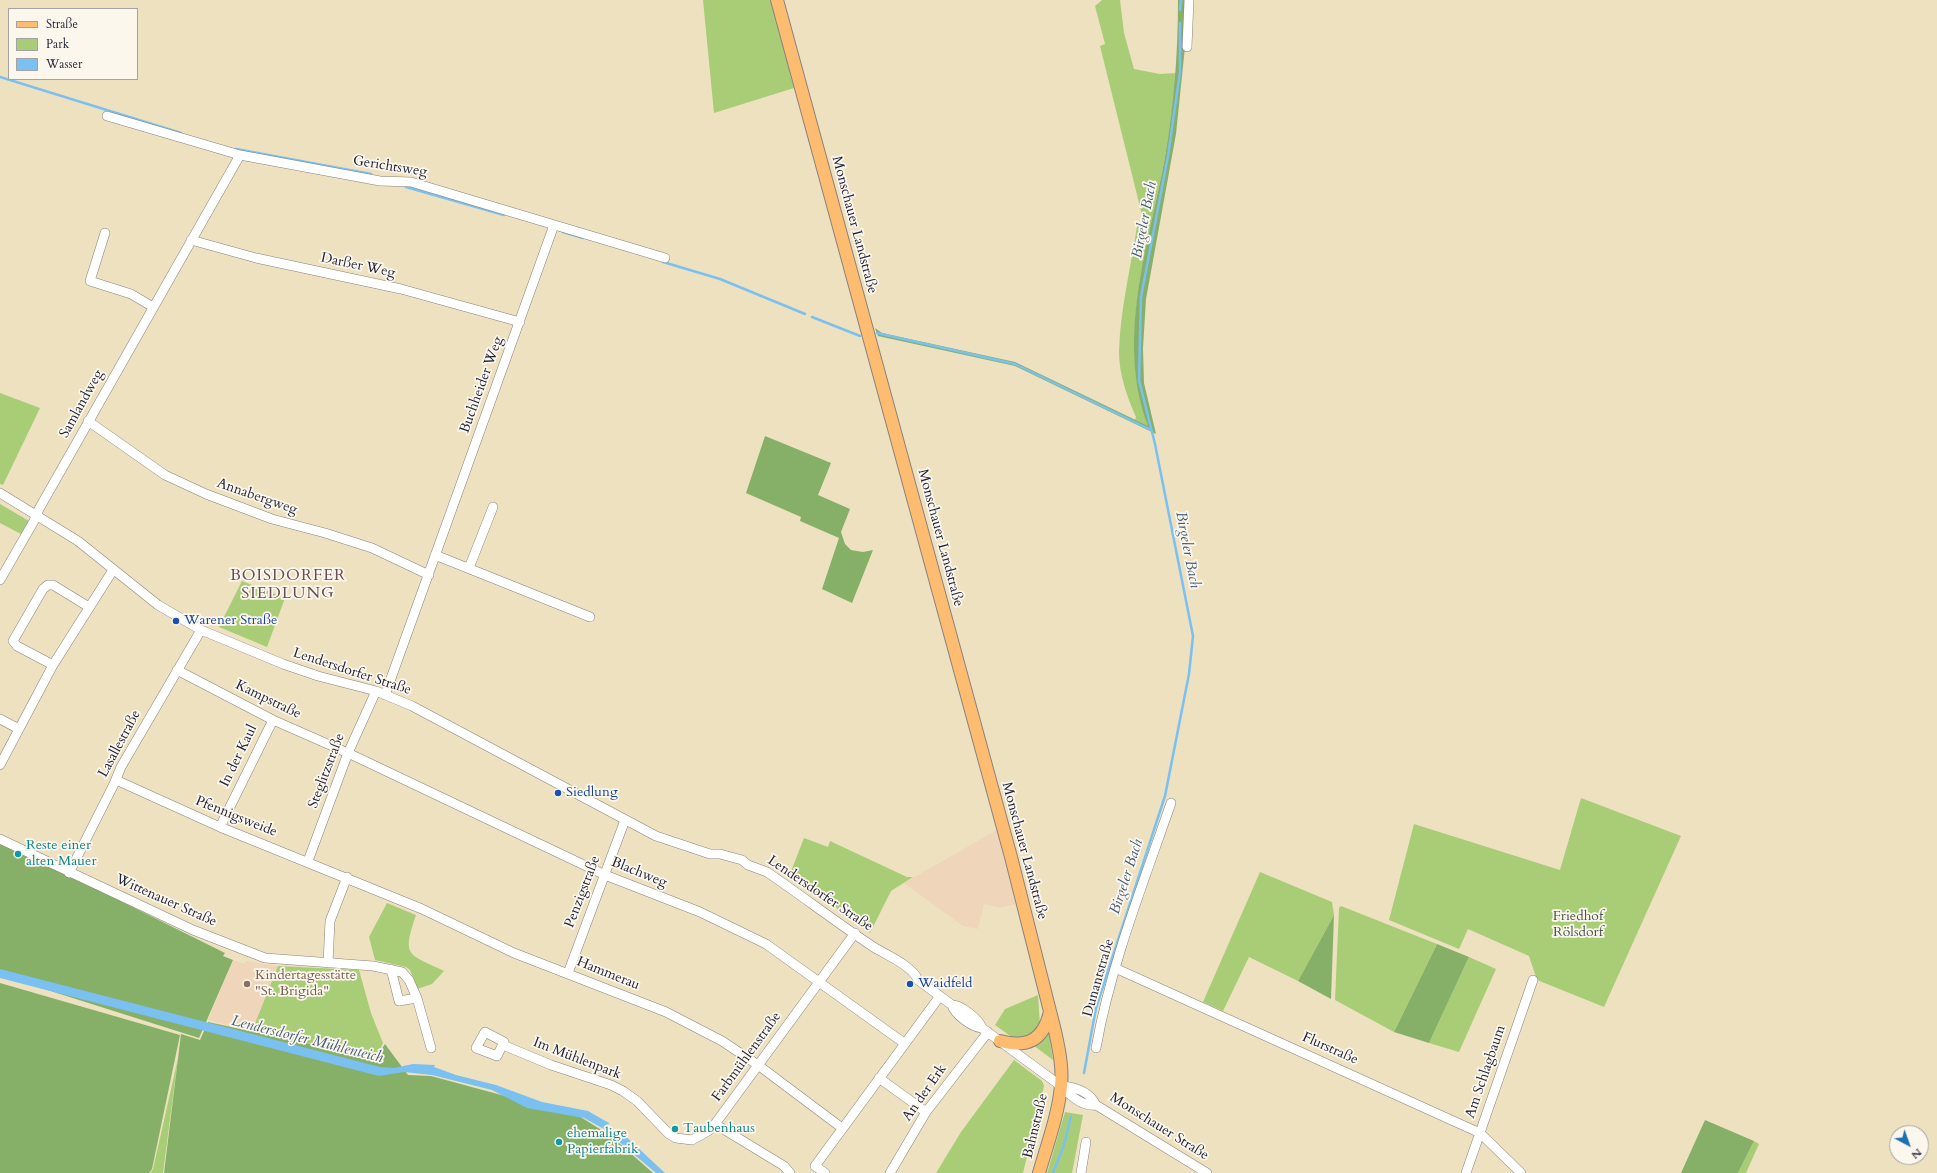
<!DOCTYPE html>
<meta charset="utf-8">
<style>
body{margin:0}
#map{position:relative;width:1937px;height:1173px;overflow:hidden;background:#ede1c0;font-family:Cardo,serif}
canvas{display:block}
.legend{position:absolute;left:8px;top:8px;width:130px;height:72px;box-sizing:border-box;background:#fbf7ec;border:1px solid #a4a2a5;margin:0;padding:5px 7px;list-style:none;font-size:12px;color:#22223b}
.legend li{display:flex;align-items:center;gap:8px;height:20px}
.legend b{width:20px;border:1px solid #a4a2a5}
.north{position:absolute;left:1889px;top:1125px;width:40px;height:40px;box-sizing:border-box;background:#fbf7ec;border:1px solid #a4a2a5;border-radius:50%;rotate:139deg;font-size:11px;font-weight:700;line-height:16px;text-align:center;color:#22223b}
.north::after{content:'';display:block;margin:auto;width:14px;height:18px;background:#1f6fb2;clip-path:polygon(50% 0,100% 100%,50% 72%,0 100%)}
</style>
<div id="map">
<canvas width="1937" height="1173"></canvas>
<ul class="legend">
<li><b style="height:5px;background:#febc70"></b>Straße</li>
<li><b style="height:11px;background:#a9cd77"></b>Park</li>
<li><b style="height:11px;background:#7ac0f1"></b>Wasser</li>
</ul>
<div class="north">N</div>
</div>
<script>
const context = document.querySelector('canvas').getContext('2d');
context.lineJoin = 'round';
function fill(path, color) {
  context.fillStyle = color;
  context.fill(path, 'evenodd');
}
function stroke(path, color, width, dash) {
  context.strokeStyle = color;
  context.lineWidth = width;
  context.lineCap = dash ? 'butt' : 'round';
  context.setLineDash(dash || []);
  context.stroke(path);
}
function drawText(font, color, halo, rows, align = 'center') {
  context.font = font + ' Cardo,serif';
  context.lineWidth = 3.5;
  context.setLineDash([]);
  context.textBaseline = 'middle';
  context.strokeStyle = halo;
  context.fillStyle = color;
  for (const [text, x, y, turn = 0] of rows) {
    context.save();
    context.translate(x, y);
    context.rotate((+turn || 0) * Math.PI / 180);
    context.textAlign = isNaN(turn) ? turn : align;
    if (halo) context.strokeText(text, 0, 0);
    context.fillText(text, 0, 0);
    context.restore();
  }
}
fill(new Path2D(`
 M997 830 1016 904 1000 908 984 904 978 929 963 926 904 883Z
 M233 960 244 964 246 961 278 966 252 1031 208 1020Z`), '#efd6bb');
fill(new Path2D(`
 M703 0H772L794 88 714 113Z
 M1102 0H1120L1124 33 1134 69 1160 74 1177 73C1173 101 1170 129 1165 157 1149 244 1115 341 1149 427L1135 420 1136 417C1127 397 1119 374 1119 352 1120 310 1131 267 1137 226L1144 223 1100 46 1105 44 1095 6Z
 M0 393 40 408 3 485 0 484Z
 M0 504 29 521 21 534 0 523Z
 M242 581 285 598 267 647 219 627Z
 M1581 798 1681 836 1604 1007 1537 980 1529 956 1468 929 1459 949 1389 920 1414 824 1560 870Z
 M804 838 828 847 830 841 907 877H913L891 891 870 933 790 874Z
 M1260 872 1332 902 1334 915 1298 981 1249 957 1223 1011 1203 1002Z
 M387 903 416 915C402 957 407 953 444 971L432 984 417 989 410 970 406 967 375 960 369 937Z
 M1341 906 1437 944 1394 1032 1335 1000 1339 908Z
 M1469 957 1496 969 1459 1052 1429 1043Z
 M278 966 359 970 371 1013 383 1043 376 1058 252 1031Z
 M1038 995 1040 1026 1028 1038H1013L995 1025 1005 1009Z
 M1048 1027 1053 1060 1033 1045Z
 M178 1058 163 1173H150L153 1169Z
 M1014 1060 1042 1081 1044 1086 1023 1173H936L961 1132Z
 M1065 1112 1083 1115 1072 1173H1047Z
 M1754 1141 1759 1144 1746 1173H1738Z`), '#a9cd77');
fill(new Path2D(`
 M1178 0H1186L1185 47 1176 134 1146 299 1143 348 1144 383 1156 434 1015 366 878 336 875 328 882 333 1015 362 1148 426C1115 339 1149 244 1165 157 1174 104 1178 54 1178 0Z
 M765 436 831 463 818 495 850 509 841 532 845 544 851 550 863 552 873 550 852 603 822 589 839 538 800 521 801 517 746 493Z
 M0 841 225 953 223 956 233 960 199 1038 0 975Z
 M1334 915 1331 999 1298 981Z
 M1437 944 1469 957 1429 1043 1394 1032Z
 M0 983 180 1035 152 1169 149 1173H0Z
 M208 1022 376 1058 385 1044 408 1075 431 1076 579 1116 611 1136 653 1173H164L181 1034 200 1040Z
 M1705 1120 1754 1141 1738 1173H1681Z`), '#86b068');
fill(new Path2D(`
 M0 969 380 1067 394 1068 413 1064 435 1065 434 1067 456 1075 496 1085 542 1102 588 1111 609 1123 608 1126 617 1134 620 1131 665 1173H656L604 1129 584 1118 527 1108 492 1090 432 1075 404 1072 379 1076 0 978Z`), '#7ac0f1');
stroke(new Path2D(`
 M1180 10 1181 0
 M0 77 181 133
 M236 149 371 174
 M406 187 504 215
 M563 232 583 238
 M663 262 720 279 805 314
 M812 317 860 336
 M877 333 1015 364 1151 430
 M1084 1073 1096 1008 1165 796 1189 674 1193 636 1155 444 1139 380 1141 297 1168 156 1180 72V23
 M1053 1173 1064 1145 1071 1116`), '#7ac0f1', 2.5);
const minor = new Path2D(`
 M1187 47 1189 0
 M107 116 240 155 380 181 411 182 665 258
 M105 233 90 281 131 294 153 307
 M191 240 256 258 401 289 520 322
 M88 421 165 475 206 494 272 519 325 533 372 548 429 575
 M0 493 78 541 158 605 201 630 283 664 318 676 376 691 412 706 656 836 710 854H720L742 860 748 865 767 872C802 896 836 922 872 946 884 954 912 965 918 980L952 1005C955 1015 972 1027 982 1028
 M435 555 590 617
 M469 568 493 507
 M0 580 34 521 39 509 240 155
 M53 665 17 646 13 641 43 589 48 585H53L89 607
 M177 670 273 720 348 753 605 875 700 912 766 944 904 1043
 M385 695 554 225
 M0 719 19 729
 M0 765 53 665 113 570
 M116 780 220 827 422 909 514 953 666 1012 722 1041 758 1065 842 1128
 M220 827 273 720
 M0 839 193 930 265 958 373 966 402 972 409 980 417 998 431 1048
 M308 861 348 753 376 691
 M69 873 114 784 121 767 201 630
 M328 963 330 921 347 877
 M1115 968 1480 1133 1521 1173
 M391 969 399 1001 417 998
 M568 973 625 820
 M952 1005C961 1005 979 1019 982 1028L1061 1086C1070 1095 1082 1107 1096 1105
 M485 1032 504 1042 497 1056 476 1048Z
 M503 1045 551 1065 611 1085 623 1091 637 1101 669 1134 676 1138 692 1140 708 1131 715 1124 855 933
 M1096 1048C1111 964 1143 884 1171 803
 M879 1078 926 1112
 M1061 1086C1076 1087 1089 1091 1096 1105L1207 1173
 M715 1124 784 1166 790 1173
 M825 1173 815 1166 940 996
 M890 1173 926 1112 988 1032
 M1081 1173 1086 1142
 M1466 1173 1533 980`);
const major = new Path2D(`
 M777 0 1011 857 1055 1031C1059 1049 1063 1068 1061 1086 1058 1116 1047 1145 1039 1173
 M1000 1041C1027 1048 1043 1041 1050 1012`);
stroke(minor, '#88827e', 10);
stroke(major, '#88827e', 14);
stroke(minor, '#fff', 9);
stroke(major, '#febc70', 12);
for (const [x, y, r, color] of [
 [176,621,4,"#1a4fb4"],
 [558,793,4,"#1a4fb4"],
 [18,854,4,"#0f9aa8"],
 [247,984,4,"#8d6e63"],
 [910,984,4,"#1a4fb4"],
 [675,1129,4,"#0f9aa8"],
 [559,1142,4,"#0f9aa8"]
]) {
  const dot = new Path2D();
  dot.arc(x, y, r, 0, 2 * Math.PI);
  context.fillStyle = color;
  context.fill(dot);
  stroke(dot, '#fbf7ec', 1.5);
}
drawText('14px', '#22223b', '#fbf7ec', [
 ["Gerichtsweg",390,167,9],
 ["Monschauer Landstraße",854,225,75],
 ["Darßer Weg",358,266,12],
 ["Buchheider Weg",482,385,-70],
 ["Samlandweg",82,404,-61],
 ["Annabergweg",257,497,19],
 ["Monschauer Landstraße",940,538,75],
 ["Lendersdorfer Straße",352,672,18],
 ["Kampstraße",268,700,26],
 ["Lasallestraße",120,744,-62],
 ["In der Kaul",239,756,-64],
 ["Steglitzstraße",327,771,-69],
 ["Pfennigsweide",236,817,22],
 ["Monschauer Landstraße",1024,851,75],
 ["Blachweg",639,873,22],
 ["Penzigstraße",583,892,-69],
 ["Lendersdorfer Straße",820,894,34],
 ["Wittenauer Straße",166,901,24],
 ["Hammerau",608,974,22],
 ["Dunantstraße",1099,978,-74],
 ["Flurstraße",1330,1049,24],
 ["Farbmühlenstraße",747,1057,-54],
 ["Im Mühlenpark",577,1059,21],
 ["Am Schlagbaum",1486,1072,-71],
 ["An der Erk",925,1093,-55],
 ["Bahnstraße",1036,1126,-76],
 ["Monschauer Straße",1159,1127,32]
]);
drawText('14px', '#164399', '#fbf7ec', [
 ["Warener Straße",184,621],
 ["Siedlung",566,793],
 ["Waidfeld",918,984]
], 'left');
drawText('14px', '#0d838f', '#fbf7ec', [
 ["Reste einer",26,846],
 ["alten Mauer",26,862],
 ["Taubenhaus",683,1129],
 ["ehemalige",567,1134],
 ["Papierfabrik",567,1150]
], 'left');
drawText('14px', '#4a554d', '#fbf7ec', [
 ["Friedhof",1578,917],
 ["Rölsdorf",1578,933]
]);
drawText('14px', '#785e54', '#fbf7ec', [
 ["Kindertagesstätte",255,976],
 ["\"St. Brigida\"",255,992]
], 'left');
drawText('italic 15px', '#41597b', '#fbf7ec', [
 ["Birgeler Bach",1145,220,-79],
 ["Birgeler Bach",1187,550,79],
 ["Birgeler Bach",1127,877,-72],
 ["Lendersdorfer Mühlenteich",307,1040,14]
]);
context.letterSpacing = '1px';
drawText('16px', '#694d55', '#fbf7ec', [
 ["BOISDORFER",288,576],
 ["SIEDLUNG",288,594]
]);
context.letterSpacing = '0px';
</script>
